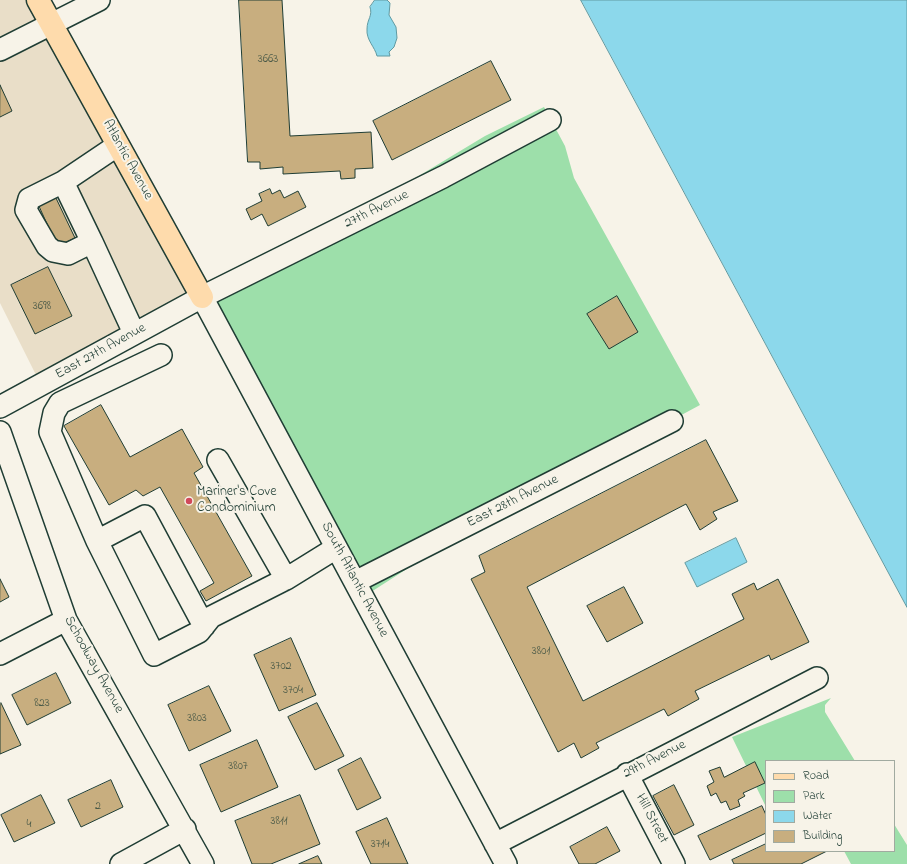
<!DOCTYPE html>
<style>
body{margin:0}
#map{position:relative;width:907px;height:864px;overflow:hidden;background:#f7f3e8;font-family:"Indie Flower",sans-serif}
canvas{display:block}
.legend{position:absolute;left:765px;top:760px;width:130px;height:92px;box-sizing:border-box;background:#f7f3e8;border:1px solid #a1aaa0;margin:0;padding:5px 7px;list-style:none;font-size:12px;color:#1f3d34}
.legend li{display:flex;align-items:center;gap:8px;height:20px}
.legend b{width:20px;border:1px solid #a1aaa0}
</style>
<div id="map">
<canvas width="907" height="864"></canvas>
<ul class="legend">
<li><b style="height:5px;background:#fedbac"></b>Road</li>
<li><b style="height:11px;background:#9ddfaa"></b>Park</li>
<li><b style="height:11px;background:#8cd8eb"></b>Water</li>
<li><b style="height:11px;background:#c8ae7f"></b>Building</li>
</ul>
</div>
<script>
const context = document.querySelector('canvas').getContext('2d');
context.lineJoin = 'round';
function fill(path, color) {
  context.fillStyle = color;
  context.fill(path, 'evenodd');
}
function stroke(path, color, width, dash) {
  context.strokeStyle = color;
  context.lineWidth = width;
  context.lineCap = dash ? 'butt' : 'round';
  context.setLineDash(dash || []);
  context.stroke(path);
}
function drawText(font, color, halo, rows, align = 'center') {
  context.font = font + ' "Indie Flower",sans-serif';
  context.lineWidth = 4;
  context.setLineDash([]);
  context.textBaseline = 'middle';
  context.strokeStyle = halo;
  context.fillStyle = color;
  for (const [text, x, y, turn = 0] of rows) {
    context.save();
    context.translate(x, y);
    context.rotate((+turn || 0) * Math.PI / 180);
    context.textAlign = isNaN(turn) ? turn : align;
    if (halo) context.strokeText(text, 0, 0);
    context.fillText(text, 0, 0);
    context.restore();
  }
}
fill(new Path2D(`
 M0 0H38L202 297 41 385 0 303Z`), '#e9dec8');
fill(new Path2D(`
 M544 107 565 146 574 178 700 405 466 531 371 592 213 295 354 215 485 136Z
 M831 698 825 705V712L855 761H766V807L732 737Z
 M894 824 907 845V864H851L844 851H894Z`), '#9ddfaa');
const water = new Path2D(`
 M375 0H387L390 3 389 15 396 27 397 38 394 47 389 52 390 56H377C375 47 366 40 367 29 367 19 373 16 370 7Z
 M581 0H907V607Z
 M736 538 747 562 697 587 685 563Z`);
fill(water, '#8cd8eb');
stroke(water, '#609aa2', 1);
const building = new Path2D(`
 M239 0H282L290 136 371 132 373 168 355 169V178L341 179 340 171 283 174V167L260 169V162H248Z
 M491 61 511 100 392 160 373 121Z
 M0 85 12 111 0 117Z
 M270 189 272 194 280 190 284 198 298 191 306 207 268 226 262 214 251 220 246 209 262 201 259 194Z
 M55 196 75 238 57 246 38 204Z
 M48 267 72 316 35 334 11 285Z
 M617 296 638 332 609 349 587 314Z
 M101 405 130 457 182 429 203 467 194 473 252 576 206 601 200 591 214 583 160 487 143 496 136 490 109 505 64 426Z
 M706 440 738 501 713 512 717 519 700 530 686 504 527 587 583 701 744 619 732 594 754 583 757 590 778 579 809 642 771 660 769 655 695 691 699 699 668 716 664 709 596 743 599 748 581 758 574 743 558 752 471 579 485 572 479 556Z
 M0 579 9 597 0 602Z
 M624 587 643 623 607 642 587 606Z
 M291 638 316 695 279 711 254 655Z
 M56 673 71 703 27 725 12 695Z
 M209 686 231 731 189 751 168 705Z
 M1 703 21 745 0 754V704Z
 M317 703 344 756 315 770 288 717Z
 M257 740 278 787 221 812 200 765Z
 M361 758 381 798 357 810 338 770Z
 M755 762 765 783 743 793 745 796 738 800 740 806 730 810 726 801 721 803 716 793 711 796 707 786 714 782 709 771 720 767 724 777Z
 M111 780 123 807 81 827 68 800Z
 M674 785 694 825 674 835 653 796Z
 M41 795 55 823 14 842 1 815Z
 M300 795 320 844 271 864H252L235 821Z
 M762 806 766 815V833L710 860 698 836Z
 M387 818 408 864H371L356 832Z
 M607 827 620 851 595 864H579L570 847Z
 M766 844V851H827L801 864H734L732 860Z
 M318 856 322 864H299Z`);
fill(building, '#c8ae7f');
stroke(building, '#1f3d34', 1);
const minor = new Path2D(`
 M0 50 99 0
 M118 145 63 182 29 199 26 210 47 246 53 251 68 254 92 242 134 333
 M63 182 92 242
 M202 297 506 864
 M161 355 60 403 54 413 50 432 97 541 154 655 199 632 211 617 286 579 218 460
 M0 407 202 297 443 177 550 120
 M0 432 66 620 203 864
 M97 541 145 516 204 626
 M286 579 336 548
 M355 582 672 421
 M0 654 66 620
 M627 774 674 864
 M495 844 817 678
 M121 864 185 829`);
const major = new Path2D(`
 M38 0 202 297`);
stroke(minor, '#1f3d34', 24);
stroke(major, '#1f3d34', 25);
stroke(minor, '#f7f3e8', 21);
stroke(major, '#fedbac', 22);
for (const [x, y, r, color] of [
 [189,501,4,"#d1495b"]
]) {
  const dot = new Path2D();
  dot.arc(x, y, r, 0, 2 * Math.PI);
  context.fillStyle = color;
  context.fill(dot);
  stroke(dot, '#f7f3e8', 1.5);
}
drawText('12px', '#495947', null, [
 ["3663",268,60],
 ["3698",42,307],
 ["3801",541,652],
 ["3702",281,667],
 ["3704",293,691],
 ["823",42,704],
 ["3803",197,719],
 ["3807",238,767],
 ["2",98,807],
 ["3811",279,822],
 ["4",29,825],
 ["3714",380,845]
]);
drawText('14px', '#1f3d34', '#f7f3e8', [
 ["Atlantic Avenue",127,160,61],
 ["27th Avenue",377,210,-26],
 ["East 27th Avenue",101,352,-29],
 ["East 28th Avenue",513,502,-27],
 ["South Atlantic Avenue",354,580,62],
 ["Schoolway Avenue",93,665,61],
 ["29th Avenue",655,760,-27],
 ["Hill Street",651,819,62]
]);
drawText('14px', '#1f3d34', '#f7f3e8', [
 ["Mariner's Cove",197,493],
 ["Condominium",197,509]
], 'left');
</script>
